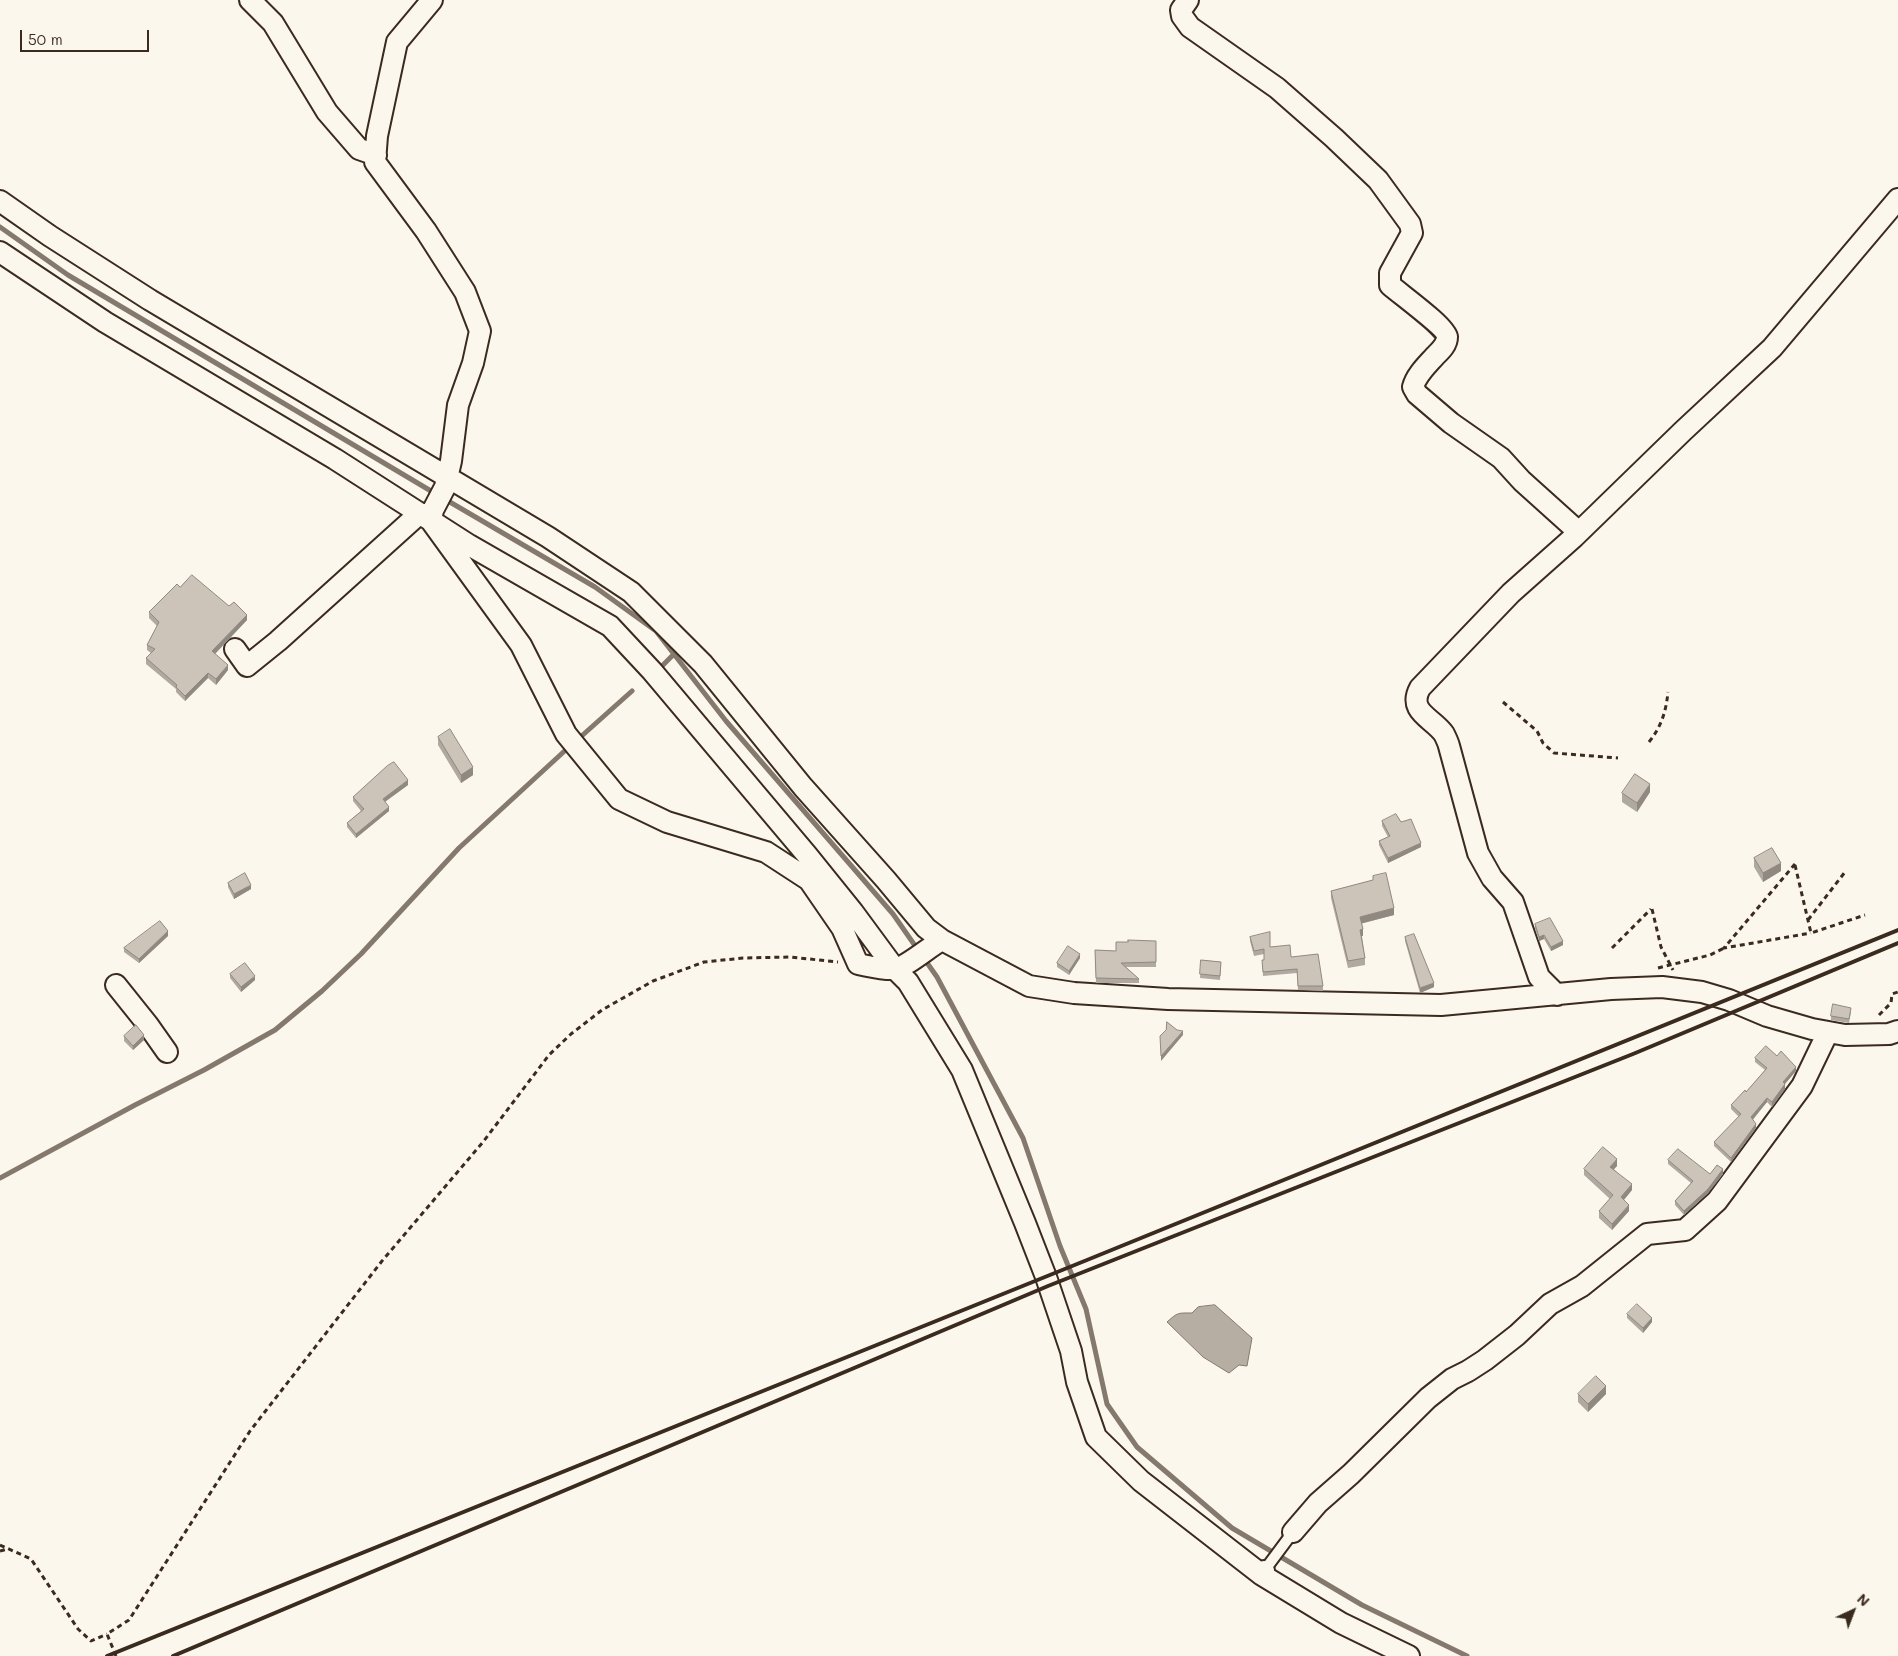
<!DOCTYPE html>
<style>
body{margin:0}
#map{position:relative;width:1898px;height:1656px;overflow:hidden;background:#fbf7ec;font-family:Mali,sans-serif}
canvas{display:block}
.north{position:absolute;left:1828px;top:1586px;width:50px;height:50px;-webkit-text-stroke:4px #fbf7ec;paint-order:stroke;rotate:43deg;font-size:14px;font-weight:700;line-height:20px;text-align:center;color:#3b2a1e}
.north::after{content:'';display:block;margin:auto;width:18px;height:22px;background:#3b2a1e;clip-path:polygon(50% 0,100% 100%,50% 72%,0 100%)}
.scale{position:absolute;left:20px;top:30px;width:129px;height:22px;box-sizing:border-box;border:2px solid #3b2a1e;border-top:0;padding-left:6px;font-size:15px;line-height:18px;white-space:nowrap;color:#3b2a1e;-webkit-text-stroke:4px #fbf7ec;paint-order:stroke}
</style>
<div id="map">
<canvas width="1898" height="1656"></canvas>
<div class="north">N</div>
<div class="scale">50 m</div>
</div>
<script>
const context = document.querySelector('canvas').getContext('2d');
context.lineJoin = 'round';
function fill(path, color) {
  context.fillStyle = color;
  context.fill(path, 'evenodd');
}
function stroke(path, color, width, dash) {
  context.strokeStyle = color;
  context.lineWidth = width;
  context.lineCap = dash ? 'butt' : 'round';
  context.setLineDash(dash || []);
  context.stroke(path);
}
const water = new Path2D(`
 M1215 1305 1252 1338 1247 1366 1239 1365 1229 1373 1203 1357 1167 1322C1178 1312 1178 1313 1192 1313L1198 1307Z`);
fill(water, '#b6aea2');
stroke(water, '#85796d', 1);
stroke(new Path2D(`
 M0 227 68 275 436 494
 M443 498 595 587 656 631 726 721 893 914 918 950
 M661 667 674 654
 M576 741 632 691
 M923 957 937 977 1023 1138 1060 1246 1086 1309 1107 1404 1137 1447 1232 1528 1362 1605 1467 1656
 M0 1178 135 1105 204 1070 275 1030 322 991 361 954 459 848 570 746`), '#85796d', 5);
const lane = new Path2D(`
 M1264 1571 1293 1532`);
const street = new Path2D(`
 M250 0 273 23 327 112 359 149 376 155
 M432 0 397 42 377 136 375 162 426 231 465 292 480 331 473 363 458 405 451 461 445 487 433 510 431 521 521 645 566 734 619 799 667 822 766 852 809 880 842 928 858 964C869 966 883 970 894 969 905 968 929 947 942 940L1029 986 1074 993 1168 999 1441 1005 1611 989 1662 987 1702 992 1729 1000 1767 1016 1812 1029 1845 1035 1889 1034 1898 1031
 M1188 0 1181 10 1182 16 1190 27 1277 88 1334 138 1378 180 1410 224 1412 233 1390 273V285C1400 294 1446 327 1447 337 1447 345 1440 351 1435 356 1427 365 1416 375 1413 387L1417 394 1451 423 1501 458 1522 481 1572 526 1575 532 1574 537
 M0 201 50 236 150 300 548 537 631 592 703 664 803 787 886 880 926 928 942 940
 M0 252 105 322 335 459 469 545 610 626 652 671 807 855 853 912 895 969 908 982 962 1070 1025 1223 1046 1277 1071 1351 1077 1382 1096 1437 1141 1481 1262 1575
 M235 649 247 666 278 641 420 513
 M116 985 148 1025 167 1052
 M1557 995 1539 977 1513 902 1492 878 1478 853 1449 746C1448 742 1446 738 1444 734 1433 718 1407 712 1420 688L1511 593 1574 537 1683 431 1772 348 1898 199
 M1293 1532 1318 1503 1351 1474 1428 1398 1452 1379 1468 1371 1485 1360 1517 1335 1550 1304 1582 1286 1647 1234 1685 1230 1717 1201 1802 1086 1828 1032
 M1264 1571 1262 1575 1341 1623 1409 1656`);
stroke(lane, '#3b2a1e', 14);
stroke(street, '#3b2a1e', 24);
stroke(new Path2D(`
 M1503 702 1537 731 1543 743 1554 753 1618 758
 M1649 742C1661 727 1666 712 1668 692
 M1795 864 1724 948 1811 933
 M1795 865 1811 933 1865 915
 M1652 909 1661 947 1673 970
 M1808 920 1845 872
 M1612 948 1651 909
 M1658 968 1710 955 1724 948
 M1879 1015 1891 1003 1892 994 1898 992
 M0 1545 31 1559 78 1629 91 1641 107 1634
 M0 1551 8 1549
 M116 1656 107 1634 129 1620 250 1431 382 1261 483 1142 549 1055 571 1034 602 1010 653 981 704 962 743 958 790 957 838 962`), '#3b2a1e', 3, [5, 4]);
stroke(lane, '#fbf7ec', 10);
stroke(street, '#fbf7ec', 20);
stroke(new Path2D(`
 M107 1656 1087 1260 1898 930
 M173 1656 1048 1286 1633 1054 1898 943`), '#3b2a1e', 4);
fill(new Path2D(`
 M180 587 229 606 247 620 215 654 228 670 216 685 208 678 185 701 176 692V689L146 664V658L151 653 147 650V645L157 626 149 618V612Z
 M438 737 473 775 461 783 438 745Z
 M408 785 385 802 389 811 356 838 347 827V823L361 811 353 801V797Z
 M1650 792 1637 812 1622 802V793Z
 M1382 821 1401 822 1421 847 1388 863 1379 845V841L1388 837 1382 826Z
 M1754 858 1781 871 1763 882 1754 867Z
 M1373 876 1394 915 1362 923 1363 936H1362L1365 958V965L1348 968 1331 898V891L1373 880Z
 M228 883 251 889 234 899 228 887Z
 M1535 924 1563 945 1551 951 1544 939 1539 941 1535 929Z
 M168 936 139 963 124 952V948Z
 M1250 937 1291 957 1323 986V991L1298 990 1297 973 1263 976 1262 960H1264V954L1254 956 1250 941Z
 M1405 937 1434 987 1420 993 1405 941Z
 M1156 941V967H1126L1139 979V983H1096L1095 950 1116 951Z
 M1080 958 1069 975 1057 967V963Z
 M1201 960 1221 962 1220 980 1200 978Z
 M230 974 255 980 241 992 230 978Z
 M1851 1012 1849 1023 1831 1020V1016Z
 M124 1036 144 1040 133 1050 124 1041Z
 M1777 1056 1796 1071 1785 1084V1089L1772 1107 1767 1102 1752 1119 1756 1128 1731 1162 1714 1146V1142L1739 1117 1731 1109V1105L1746 1092 1765 1070 1755 1062V1058Z
 M1668 1160 1710 1174H1723L1708 1193 1684 1215 1675 1205V1201L1691 1183 1668 1164Z
 M1617 1166 1614 1169 1632 1190 1624 1200 1629 1211 1612 1230 1599 1218V1211L1610 1199 1584 1175V1169Z
 M1627 1314 1652 1322 1643 1333 1627 1318Z
 M1578 1394H1606L1588 1412 1578 1402Z`), '#afa99f');
fill(new Path2D(`
 M247 615V620L212 657V651Z
 M228 665V670L216 685V679Z
 M208 673V678L185 701V696Z
 M473 767V775L461 783V775Z
 M408 780V785L383 803V799Z
 M1650 784V792L1637 812V803Z
 M389 807V811L356 838V834Z
 M1421 843V847L1388 863V858Z
 M1781 863V871L1763 882V873Z
 M251 885V889L234 899V894Z
 M1394 908V915L1360 924V917Z
 M1363 929V936H1360V930Z
 M168 931V936L139 963V959Z
 M1544 935V939L1539 941V937Z
 M1563 941V945L1551 951V947Z
 M1080 954V958L1069 975V971Z
 M255 976V980L241 992V987Z
 M1434 983V987L1420 993V988Z
 M1183 1031V1035L1161 1061V1056Z
 M144 1035V1040L133 1050V1046Z
 M1796 1067V1071L1783 1086V1082Z
 M1785 1084V1089L1772 1107V1102Z
 M1767 1098V1102L1751 1122V1117Z
 M1756 1124V1128L1731 1162V1158Z
 M1617 1159V1166L1610 1173V1167Z
 M1723 1169V1174L1708 1193 1684 1215V1211Z
 M1632 1184V1190L1621 1203V1197Z
 M1629 1205V1211L1612 1230V1224Z
 M1652 1318V1322L1643 1333V1328Z
 M1606 1386V1394L1588 1412V1404Z`), '#8f8982');
const building = new Path2D(`
 M192 575 229 606 234 602 247 615 212 651 228 665 216 679 208 673 185 696 176 687 177 685 146 658 155 649 147 645 159 622 149 612 177 584 180 587Z
 M450 729 473 767 461 775 438 737Z
 M394 762 408 780 383 799 389 807 356 834 347 823 364 809 353 797 387 766Z
 M1635 774 1650 784 1637 803 1622 793Z
 M1396 814 1401 822 1411 819 1421 843 1388 858 1379 841 1390 836 1382 821Z
 M1772 848 1781 863 1763 873 1754 858Z
 M245 873 251 885 234 894 228 883Z
 M1386 873 1394 908 1360 917 1363 929 1360 930 1365 958 1348 961 1331 891 1373 880V876Z
 M1550 918 1563 941 1551 947 1544 935 1539 937 1535 924Z
 M160 921 168 931 139 959 124 948Z
 M1270 932V947L1290 945 1291 957 1318 954 1323 986H1298L1297 969 1263 972 1262 960H1264V949L1254 951 1250 937Z
 M1414 934 1434 983 1420 988 1405 937Z
 M1128 940 1156 941V962L1121 963 1139 979 1096 978 1095 950 1116 951V942H1128Z
 M1068 946 1080 954 1069 971 1057 963Z
 M1201 960 1221 962 1220 976 1200 974Z
 M245 963 255 976 241 987 230 974Z
 M1833 1004 1851 1008 1849 1019 1831 1016Z
 M1167 1022 1177 1030 1183 1031 1161 1056 1160 1036 1166 1030Z
 M136 1025 144 1035 133 1046 124 1036Z
 M1766 1046 1777 1056 1781 1051 1796 1067 1783 1082 1785 1084 1772 1102 1767 1098 1751 1117 1756 1124 1731 1158 1714 1142 1741 1114 1731 1105 1745 1090 1746 1092 1767 1068 1755 1058Z
 M1603 1147 1617 1159 1610 1167 1632 1184 1621 1197 1629 1205 1612 1224 1599 1211 1613 1195 1584 1169Z
 M1678 1149 1710 1174 1717 1165 1723 1169 1708 1189 1684 1211 1675 1201 1693 1181 1668 1160Z
 M1637 1304 1652 1318 1643 1328 1627 1314Z
 M1596 1376 1606 1386 1588 1404 1578 1394Z`);
fill(building, '#ccc4b9');
stroke(building, '#8f8982', 1);
</script>
